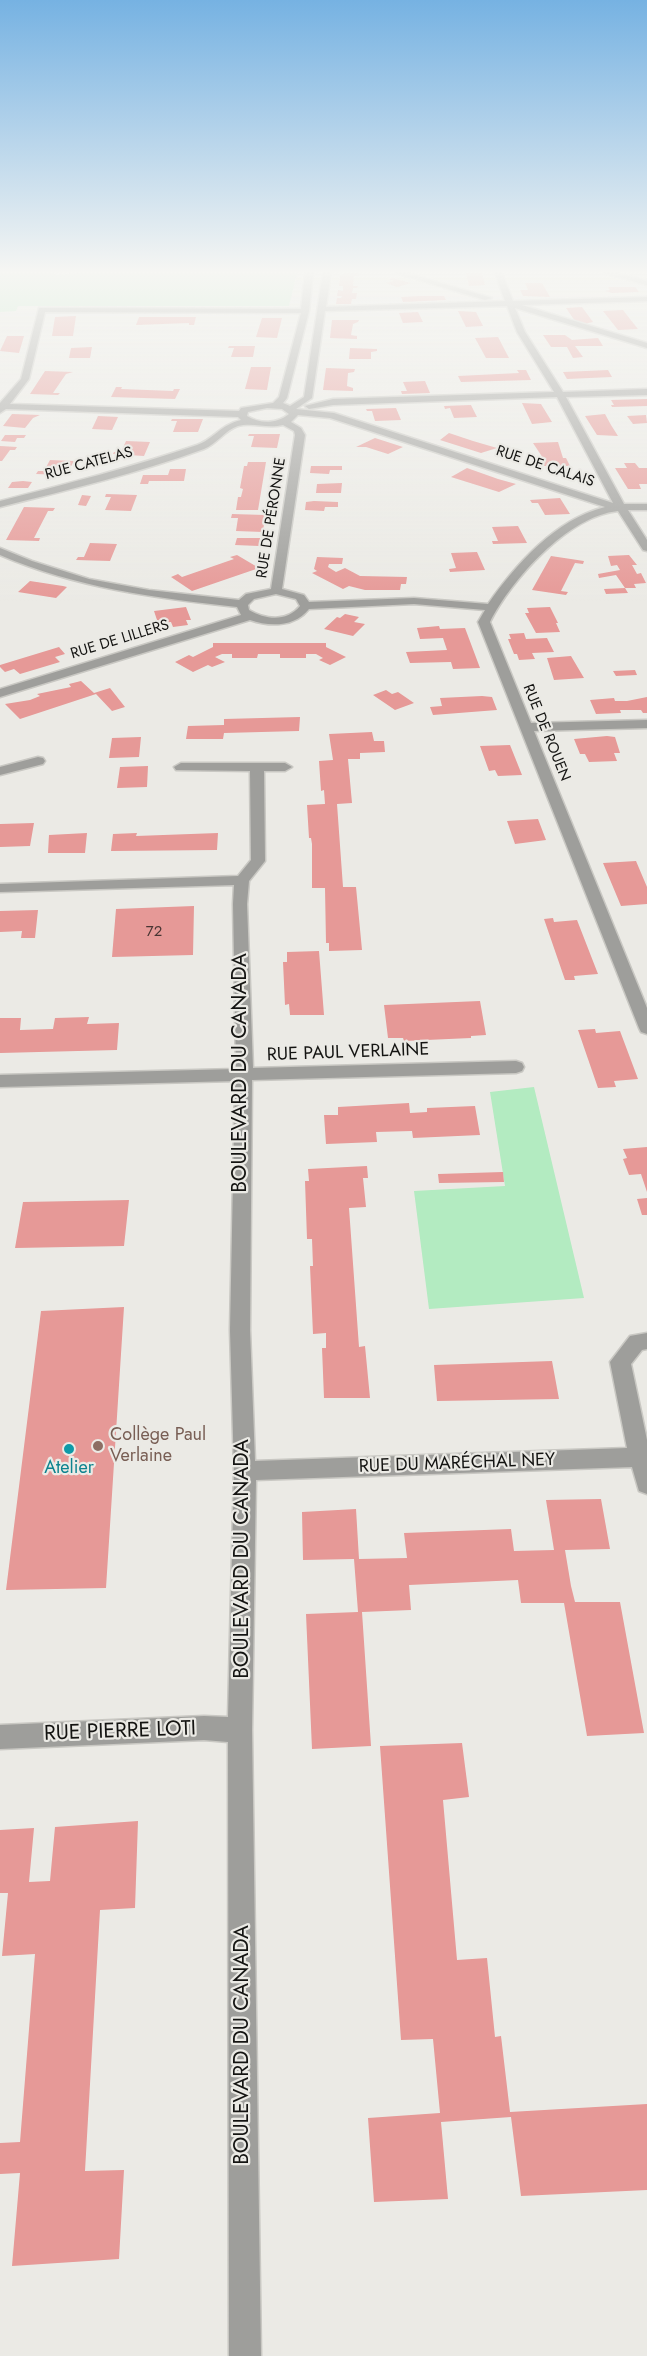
<!DOCTYPE html>
<meta charset="utf-8">
<style>
body{margin:0}
canvas{display:block;background:#ebeae5}
</style>
<canvas width="647" height="2356"></canvas>
<script>
const context = document.querySelector('canvas').getContext('2d');
context.lineJoin = 'round';
function fill(path, color) {
  context.fillStyle = color;
  context.fill(path, 'evenodd');
}
function stroke(path, color, width, dash) {
  context.strokeStyle = color;
  context.lineWidth = width;
  context.lineCap = dash ? 'butt' : 'round';
  context.setLineDash(dash || []);
  context.stroke(path);
}
function drawText(font, color, halo, rows, align = 'center') {
  context.font = font + ' Jost,sans-serif';
  context.lineWidth = 4.5;
  context.setLineDash([]);
  context.textBaseline = 'middle';
  context.strokeStyle = halo;
  context.fillStyle = color;
  for (const [text, x, y, turn = 0] of rows) {
    context.save();
    context.translate(x, y);
    context.rotate((+turn || 0) * Math.PI / 180);
    context.textAlign = isNaN(turn) ? turn : align;
    if (halo) context.strokeText(text, 0, 0);
    context.fillText(text, 0, 0);
    context.restore();
  }
}
fill(new Path2D(`
 M0 273H54V275L81 273H297L289 306H18L16 311 0 312Z
 M534 1087 584 1298 429 1309 414 1191 505 1186 490 1092Z`), '#b3ebc1');
fill(new Path2D(`
 M345 273H359V276H354L353 286H358L357 288H353L352 293H357L356 299H352L351 304H336L337 298H341L342 296H337L338 290 343 291V286H339L340 275Z
 M466 273H482L485 285 469 286Z
 M393 278 411 283 397 287 386 283 394 281 388 279Z
 M525 283H542L550 297 523 296 520 290H528Z
 M608 287H635L639 292 612 293 605 291 610 290Z
 M421 296H444L446 300 403 302 401 297Z
 M582 307 593 322 584 324 575 321 566 308Z
 M623 310 630 319 638 329 618 330 603 311Z
 M458 311 476 312 483 326 466 327Z
 M418 312 423 322 403 323 399 313Z
 M76 316 73 336H52L55 317Z
 M139 317H196L194 325H189V323L136 325Z
 M262 318H282L277 338 256 337Z
 M332 320H359L358 322 353 324 351 335 357 336V339L330 338Z
 M543 335H565L572 340 598 338 603 346H575L583 357 573 358 567 347H551Z
 M7 336H24L19 353 0 351Z
 M498 337 509 358H486L475 338Z
 M229 346H255L253 357H231L234 348H228Z
 M92 347 90 358H69L71 348Z
 M350 348 377 349V351L371 352V359H349Z
 M251 367H271L267 390 245 389Z
 M326 368 355 369 354 372 348 373 347 386 353 388V391L323 390Z
 M517 370H526L531 380 461 382 458 376 519 373Z
 M608 370 612 377 567 379 563 372Z
 M45 371 73 372 66 374 53 393H60L58 395 30 394Z
 M425 381 430 393 402 394 401 391H407L403 382Z
 M116 387H122L121 389 173 391 174 389H180L175 399 111 397Z
 M647 399V406L612 407 611 405H614L611 400Z
 M522 403 541 404 552 422 532 424Z
 M471 405 477 417 454 418 450 408 445 409 444 406Z
 M396 408 401 420 375 421 372 411H367L366 409Z
 M12 414 40 415 33 418 25 428 3 426Z
 M605 414 611 425 618 436 597 435 585 416Z
 M646 415 647 423 633 424 627 416Z
 M98 416 118 417 112 430 92 429Z
 M172 419H203L198 432H173L177 421H171Z
 M449 433 473 441 497 448 481 453 440 440Z
 M249 434H280L277 448 251 447 254 436H248Z
 M5 435H26L24 438H17L15 442 1 441Z
 M375 438 403 447 388 454 366 447H356Z
 M126 441 150 442 144 456 113 454 114 452H121Z
 M558 442 563 458H566L570 466H543L539 458H543L533 443Z
 M0 446 17 447 15 450H10L2 461H0Z
 M50 460 74 461 66 475 36 474 38 471H44Z
 M248 462H266L258 510H236L238 497H241L243 489 240 488 244 466H247Z
 M624 463H635L639 468H647V484H639L641 489H628L615 468H627Z
 M311 466H342V470H330L329 474 310 473Z
 M467 468 498 479 516 484 499 492 451 477Z
 M170 469H186L184 481H149L148 484H140L143 475H168Z
 M23 481 32 482 28 488H8L12 482Z
 M342 483 341 493H316L317 484Z
 M106 494 137 495 131 511 105 510 111 497H105Z
 M82 495 91 496 86 506 78 505Z
 M560 498 570 514 545 515 538 503H532L530 500Z
 M306 502 314 501 338 502V507H325L324 511 305 510Z
 M24 507 55 508 53 511H48L34 538H40L39 541 6 540Z
 M232 514 265 515 263 532 236 531 238 518H231Z
 M518 526 527 543 493 544 492 541H498L492 527Z
 M237 538H260L259 546 235 545Z
 M90 543 117 544 110 561 76 560 78 557H84Z
 M477 552 485 570 450 572 449 569 456 568 451 553Z
 M237 555 259 568 192 591 171 577 178 574 182 577 234 559 230 557Z
 M629 555 637 565H632L637 574 641 573 646 583 634 584 636 588H625L616 575 599 578 598 574 620 570 617 565 611 566 608 556Z
 M551 556 584 561 583 564 575 563 561 591 568 592 566 595 532 590Z
 M317 557 343 558 342 564H329L328 567 336 572 345 568 360 576 407 577 406 584H401L400 590H365L349 586 343 589 312 573 317 571 314 569Z
 M30 581 63 586 67 587 56 598 18 592Z
 M625 588 628 593 606 594 604 589Z
 M186 607 191 620H186L188 625 173 627 171 622 158 623 154 611Z
 M550 607 558 623H556L560 632 536 633 525 613H529L527 608Z
 M345 614 359 617 354 622 365 624 353 636 324 629 337 617 340 618Z
 M439 626 440 629 465 628 480 668 453 669 451 662 410 663 406 652 447 650 443 638 420 639 417 628Z
 M524 633 526 639 547 638 554 652 532 653 535 659 519 660 517 654H514L508 639H511L509 634Z
 M213 643H326V647L346 657 330 665 319 660 323 658 316 654H306V658H280V654H258L257 658H232V654H222L215 657 225 662 212 667 208 665 193 672 175 662 189 655 193 657 213 647Z
 M59 647 65 654 55 657 60 662 20 674 14 669 5 672 0 667V665Z
 M571 656 584 678 554 680 547 658Z
 M635 670 637 675 616 676 613 671Z
 M81 681 94 693 110 688 125 707 112 711 96 694 20 719 5 704 30 700 40 696 37 694 71 687 69 684Z
 M386 690 392 694 398 692 414 703 395 710 373 695Z
 M482 696 492 697 497 710 433 715 430 707 442 706 440 698Z
 M647 697V713H643L641 710H620L621 713 596 714 590 700 614 698 615 701H627Z
 M300 717 299 731 224 733 223 739H186L188 726 224 725V719Z
 M372 732 374 741H384L385 752 360 753V759H348L352 803 337 804 343 887H356L362 950 329 951V943H326L325 888H312V844L311 838H309L307 805 325 804 324 790 321 791 319 761 333 760 329 734Z
 M607 736 615 737 620 753H614L617 761 589 762 585 754H580L574 739Z
 M141 737 139 757 109 758 112 738Z
 M510 745 522 775 498 776 495 770 489 771 480 746Z
 M148 766 147 787 117 788 120 767Z
 M538 819 546 840 515 844 507 821Z
 M34 823 30 846 0 847V824Z
 M87 833 85 853H48L49 835Z
 M137 833 136 836 218 833 217 850 111 851 113 834Z
 M636 861 647 887V904L621 906 603 863Z
 M194 906 193 955 112 957 116 909Z
 M38 910 35 938H21L22 931 0 932V911Z
 M553 918 554 922 577 920 598 974 574 976 575 980H565L544 919Z
 M319 951 324 1015H290L289 1004 285 1005 283 962H287V952Z
 M480 1001 486 1035 471 1036V1038L404 1041 403 1038H388L384 1005Z
 M89 1017 87 1024 119 1023 117 1050 0 1053V1018H21L20 1030 53 1029 55 1018Z
 M595 1029 596 1033 620 1031 638 1079 614 1081 616 1087 598 1088 578 1030Z
 M409 1103 410 1113 427 1112V1108L475 1106 480 1135 413 1138 412 1131 376 1132 377 1142 326 1144 324 1115H338V1107Z
 M647 1147V1192L641 1174 629 1175 623 1159 627 1158 623 1149Z
 M367 1166 368 1178H363L366 1207 349 1208 359 1347 365 1346 370 1398H324L322 1348H326V1333L313 1334 310 1266H313L312 1239H307L305 1181H309L308 1169Z
 M503 1172 504 1182 439 1183 438 1174Z
 M647 1198V1215H642L637 1199Z
 M129 1200 124 1246 15 1248 23 1202Z
 M124 1307 106 1588 6 1590 41 1311Z
 M552 1361 559 1399 437 1401 434 1365Z
 M601 1499 610 1549 565 1550 571 1586 575 1602H620L644 1733 587 1736 564 1603H521L518 1580 409 1585 411 1610 362 1612 371 1746 312 1749 306 1614 358 1612 354 1559 303 1560 302 1512 356 1509 359 1559 407 1558 404 1533 511 1529 514 1551 554 1550 546 1500Z
 M462 1743 469 1797 443 1800 457 1960 487 1958 495 2037 501 2036 510 2112 647 2104V2190L521 2196 511 2117 441 2122 448 2199 374 2202 368 2118 440 2113 433 2039 401 2040 380 1746Z
 M138 1821 135 1908 100 1910 85 2171 124 2170 119 2259 12 2266 20 2173 0 2174V2143L20 2142 35 1954 2 1956 8 1893H0V1830L34 1828 29 1882 50 1881 55 1827Z`), '#e69997');
const minor = new Path2D(`
 M305 273H313L309 311 287 398 283 403 290 406 304 397 323 273H331L326 307 505 301 495 273H502L513 301 647 297V301L522 305 647 343V348L515 308 525 332 563 392 647 389V395L566 397 624 504H647V510H628L647 540V551L643 550 618 511C568 516 511 580 490 622L531 723 647 720V728L534 731 647 1008V1034L641 1032 639 1028 478 622 485 610 414 604 309 609C295 627 270 627 250 620L0 697V689L241 615 237 607C156 598 76 588 0 555V548L32 561 89 579 149 590 239 600 246 594 271 589 295 435 294 431 283 425C267 429 253 422 238 426 225 430 217 444 204 449 138 473 68 490 0 507V501C66 484 132 467 197 445 214 439 220 425 241 420L238 417 6 409 0 413V403L21 379 39 308 301 309ZM507 306 517 332 554 392 333 399 305 406 309 409 333 405 557 397 613 503 334 413 296 409 312 398 325 311ZM45 312 301 313 279 397 273 403 241 408 239 411 10 404 29 379ZM267 408 282 409 289 414C277 424 260 424 247 416L248 412ZM298 415 330 418 605 507C556 519 516 564 488 604L414 598 309 602 304 595 282 589 305 435 301 428 291 422ZM276 594 296 599 300 606C287 622 266 620 249 610L248 605 254 599Z
 M395 273H407L492 298 485 300Z
 M603 273H616L647 281V285Z
 M38 757 43 758 45 761 43 764 0 775V767Z
 M181 763H285L292 767 285 771H264L265 861 249 881 247 904 253 1068 516 1061 522 1063 524 1067 522 1071 516 1073 252 1080 250 1330 255 1461 627 1448 610 1362 630 1336 647 1333V1349L642 1350 631 1364 647 1440V1494L639 1491 632 1467 256 1480 252 1730 261 2356H229L228 1742 204 1740 0 1749V1725L204 1716 228 1717 234 1471 230 1330 235 1081 0 1087V1075L236 1069 233 904 234 885 0 892V884L238 876 251 860 250 771 176 770 174 767Z`);
stroke(minor, '#c9c8c3', 3);
fill(minor, '#9e9e9b');
const sky = context.createLinearGradient(0, 0, 0, 603);
sky.addColorStop(0, '#76b2e2');
sky.addColorStop(0.45, '#f6f6f3');
sky.addColorStop(1, '#f6f6f300');
context.fillStyle = sky;
context.fillRect(0, 0, 647, 603);
for (const [x, y, r, color] of [
 [98,1446,6,"#8d6e63"],
 [69,1449,6,"#0f9aa8"]
]) {
  const dot = new Path2D();
  dot.arc(x, y, r, 0, 2 * Math.PI);
  context.fillStyle = color;
  context.fill(dot);
  stroke(dot, '#ebeae5', 2);
}
drawText('15px', '#141412', '#ebeae5', [
 ["RUE CATELAS",89,464,-15],
 ["RUE DE CALAIS",545,467,18],
 ["RUE DE PÉRONNE",272,518,-81],
 ["RUE DE LILLERS",120,640,-17],
 ["RUE DE ROUEN",546,733,68]
]);
drawText('15px', '#483533', null, [
 ["72",154,932]
]);
drawText('18px', '#141412', '#ebeae5', [
 ["RUE PAUL VERLAINE",348,1053,-2],
 ["RUE DU MARÉCHAL NEY",457,1464,-2]
]);
drawText('18px', '#785e54', '#ebeae5', [
 ["Collège Paul",110,1436],
 ["Verlaine",110,1457]
], 'left');
drawText('18px', '#0d838f', '#ebeae5', [
 ["Atelier",69,1469]
]);
drawText('21px', '#141412', '#ebeae5', [
 ["BOULEVARD DU CANADA",241,1073,-90],
 ["BOULEVARD DU CANADA",243,1559,-90],
 ["RUE PIERRE LOTI",120,1732,-2],
 ["BOULEVARD DU CANADA",243,2045,-90]
]);
</script>
